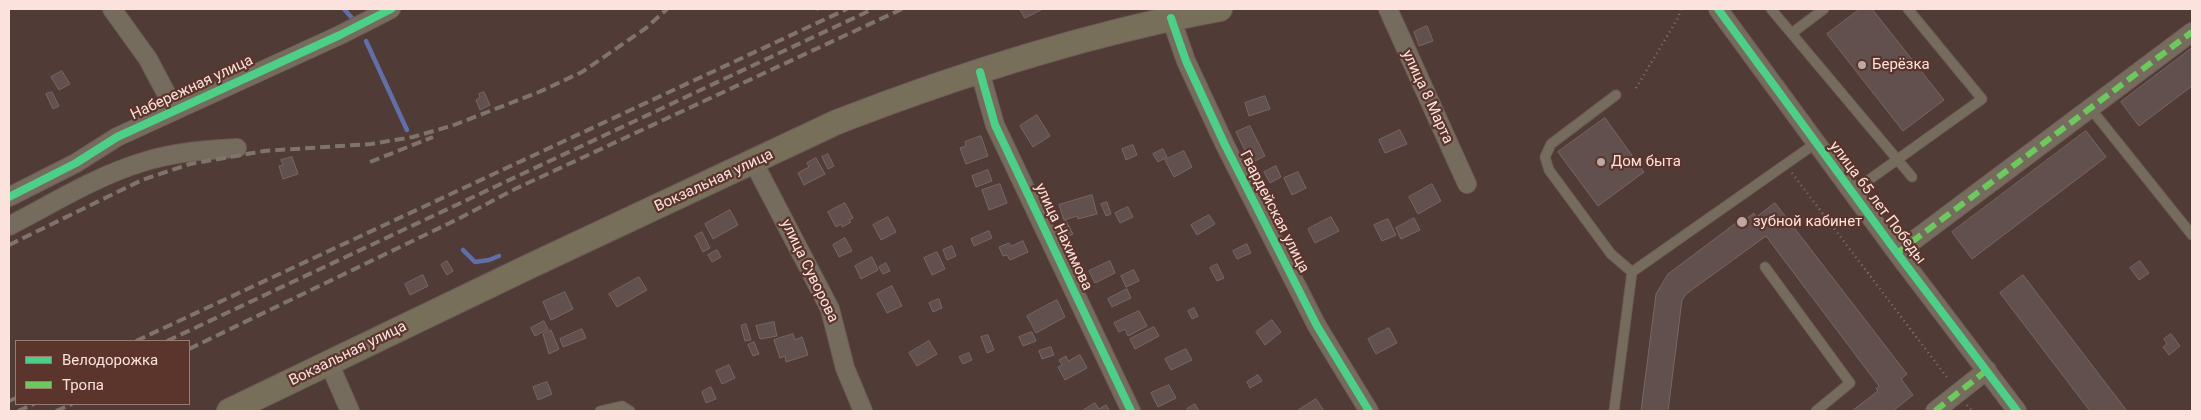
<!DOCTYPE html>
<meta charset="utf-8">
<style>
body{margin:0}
#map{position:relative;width:2201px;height:420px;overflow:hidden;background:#503b36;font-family:Roboto,sans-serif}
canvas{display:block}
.frame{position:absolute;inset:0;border:10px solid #fbe2dc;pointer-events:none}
.legend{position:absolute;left:15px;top:340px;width:175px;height:65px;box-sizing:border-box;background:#5b342c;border:1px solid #9b7a72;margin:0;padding:6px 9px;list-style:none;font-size:15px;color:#fbe2dc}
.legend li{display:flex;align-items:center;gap:10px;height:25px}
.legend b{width:25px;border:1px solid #9b7a72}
</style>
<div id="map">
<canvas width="2201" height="420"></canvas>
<div class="frame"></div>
<ul class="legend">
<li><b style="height:6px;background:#4dcf88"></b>Велодорожка</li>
<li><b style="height:6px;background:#6dc95d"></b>Тропа</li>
</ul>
</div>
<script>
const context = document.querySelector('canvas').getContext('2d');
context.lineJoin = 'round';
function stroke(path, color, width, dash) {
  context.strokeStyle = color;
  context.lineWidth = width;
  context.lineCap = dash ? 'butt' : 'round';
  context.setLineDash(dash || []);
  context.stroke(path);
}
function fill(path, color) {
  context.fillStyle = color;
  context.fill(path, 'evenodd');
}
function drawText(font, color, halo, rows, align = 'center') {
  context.font = font + ' Roboto,sans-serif';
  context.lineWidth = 4.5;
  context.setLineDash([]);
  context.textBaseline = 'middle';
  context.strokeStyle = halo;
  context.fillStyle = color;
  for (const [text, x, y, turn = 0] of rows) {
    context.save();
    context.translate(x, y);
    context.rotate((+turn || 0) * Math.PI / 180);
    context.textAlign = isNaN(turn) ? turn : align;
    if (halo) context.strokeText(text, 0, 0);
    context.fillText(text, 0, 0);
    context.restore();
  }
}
stroke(new Path2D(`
 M344 9 352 18
 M366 41 407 130
 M463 250 475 262 489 260 499 256`), '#616fa8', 4.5);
const building = new Path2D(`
 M1020 9H1043L1025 18Z
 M1860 9H1872L1944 100 1903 131 1827 34Z
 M1427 26 1433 41 1419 46 1414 32Z
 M2192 48V86L2139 126 2121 102Z
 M62 71 70 84 59 90 51 77Z
 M52 92 59 106 53 109 46 94Z
 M484 92 490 105 480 110 476 100 480 97 479 94Z
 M1265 96 1270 109 1249 116 1245 103Z
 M1037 115 1050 136 1033 147 1020 126Z
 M1605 118 1644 172 1598 206 1558 152Z
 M1250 126 1265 156 1251 163 1236 132Z
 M1400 130 1407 144 1385 153 1379 140Z
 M2086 131 2106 157 1972 259 1952 232Z
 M981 136 988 156 966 164 960 148 966 146 965 142Z
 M1133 145 1137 155 1126 160 1122 149Z
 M1163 149 1167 157 1158 162 1153 154Z
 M1184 151 1192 167 1174 177 1165 160Z
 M828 154 834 166 828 169 822 157Z
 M292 157 298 174 283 179 279 166 283 165 281 160Z
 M816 158 825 174 804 185 798 173 809 167 807 163Z
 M1276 166 1281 177 1270 183 1264 172Z
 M988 170 992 181 976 187 972 176Z
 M1298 172 1306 188 1292 195 1284 178Z
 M1000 184 1007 203 989 210 982 190Z
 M1432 184 1441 201 1418 214 1409 197Z
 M1092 195 1097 214 1078 219 1077 216 1064 220 1059 205Z
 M1107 202 1111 214 1106 216 1101 204Z
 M845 203 853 218 849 220 851 222 842 227 841 224 836 227 828 212Z
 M1775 203 1907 374 1901 379 1913 395 1893 411H1852L1878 391 1876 389 1879 386 1766 236 1686 294 1682 300 1668 411H1641L1656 294 1668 274 1740 220 1742 222 1754 213 1756 217Z
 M1128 207 1133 217 1120 223 1115 213Z
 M730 210 738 225 713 239 705 224Z
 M1209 215 1215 224 1197 235 1191 225Z
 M888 217 896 232 881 240 873 225Z
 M1331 217 1339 231 1315 243 1308 229Z
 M1414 218 1420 230 1401 239 1396 228Z
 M1388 219 1396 235 1382 241 1374 225Z
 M1066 221 1073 234 1061 240 1054 227Z
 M989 231 992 238 974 246 971 239Z
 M702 232 710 248 703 252 695 236Z
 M845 238 852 251 839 257 833 245Z
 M1023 241 1028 252 1010 260 1007 255 1003 256 999 247 1009 243 1011 246Z
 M1247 244 1251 253 1237 259 1233 251Z
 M952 246 956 256 947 260 943 250Z
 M717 250 721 257 712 262 708 255Z
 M937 252 945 269 932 275 924 258Z
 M872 257 878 270 861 279 855 266Z
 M447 261 453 271 447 275 441 265Z
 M1110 261 1115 273 1095 283 1089 271Z
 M2140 261 2149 273 2139 280 2130 268Z
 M886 263 890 271 883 274 879 267Z
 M1217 264 1224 278 1217 281 1210 268Z
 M1134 270 1139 281 1126 287 1121 276Z
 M423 275 428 286 410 295 405 284Z
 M2023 275 2127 411H2090L2000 293Z
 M639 277 647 290 617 307 609 294Z
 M892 286 902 306 887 313 877 294Z
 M1127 289 1131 298 1112 307 1108 299Z
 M565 292 573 309 551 320 543 302Z
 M939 299 942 308 933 312 929 303Z
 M1057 300 1065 317 1036 333 1027 316Z
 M1194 308 1198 316 1192 319 1188 311Z
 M1139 311 1147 326 1128 336 1125 329 1119 332 1114 323Z
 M1272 320 1281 332 1265 345 1256 332Z
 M544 321 548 329 535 336 531 328Z
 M774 322 777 336 760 339 756 326Z
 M746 324 751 340 745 341 741 326Z
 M1154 327 1159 336 1135 349 1130 339Z
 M1389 328 1397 343 1376 354 1368 339Z
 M582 329 586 338 563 347 560 339Z
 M551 330 559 349 549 354 543 334Z
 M1032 332 1036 341 1023 346 1019 337Z
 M793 334 795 340 802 337 808 355 786 362 785 356 780 358 774 340Z
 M2171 334 2180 346 2169 355 2163 347 2167 344 2164 339Z
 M988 335 994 350 987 353 981 337Z
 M929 341 937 354 917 366 909 353Z
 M754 342 759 354 753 356 748 345Z
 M1051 347 1054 355 1042 359 1039 351Z
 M1186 349 1192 360 1171 370 1165 359Z
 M969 353 972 360 963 364 959 357Z
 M1080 355 1087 368 1065 380 1058 367 1062 365 1059 360 1066 356 1068 361Z
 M729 365 735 378 722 384 716 371Z
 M1258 375 1262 381 1250 388 1247 382Z
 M547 382 552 394 538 400 533 387Z
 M1169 385 1176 398 1158 407 1151 393Z
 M711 387 716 399 706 403 702 392Z
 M1316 399 1324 411H1297Z
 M1095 403 1099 409 1106 405 1110 411H1082Z
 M1195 404 1199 411H1188L1187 409Z`);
fill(building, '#61504e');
stroke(building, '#796665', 1);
const lane = new Path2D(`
 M1771 9 1912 177
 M1792 33 1824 9
 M1616 95 1551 144 1545 157 1549 170 1611 254 1632 272
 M2091 109 2192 235
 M1852 192 1982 99 1908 9
 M1765 267 1850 383 1816 411
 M600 411 622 406 630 411
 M1614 411 1632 272 1816 143`);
const street = new Path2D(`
 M112 9 148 59 175 110
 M1388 9 1467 184
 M1718 9 1897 253 2017 411
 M1171 18 1186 61 1225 145 1317 326 1369 411
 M980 72 995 125 1131 411
 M754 163 830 309 845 368 863 411
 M9 197 76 163 117 137 340 35 391 9
 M9 226C52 204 96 176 143 162 174 152 205 150 237 148
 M1897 253 2192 32
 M329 363 350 411
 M1935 411 1987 370`);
const secondary = new Path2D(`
 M229 411 526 268 837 122C961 74 1090 33 1220 9`);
stroke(lane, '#6d5b56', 11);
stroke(street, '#6d5b56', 20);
stroke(secondary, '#6d5b56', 26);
stroke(new Path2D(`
 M1636 88 1678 18 1681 9
 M1792 173 1949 380
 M1967 405 1972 411`), '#80766c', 2.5, [1, 4]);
stroke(lane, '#766c5e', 9);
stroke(street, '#766c5e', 18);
stroke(secondary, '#786f5b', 24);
stroke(new Path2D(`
 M817 9H818
 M370 162 433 137
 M9 245 142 180 190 164 264 151 371 144 413 137 454 125 539 92 582 72 646 28 667 9
 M136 341 847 9
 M167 341 873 9
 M189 349 458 219 515 189 902 9
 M9 401 16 398
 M18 411 34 404
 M56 411 72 404`), '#7e7469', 4, [10, 5]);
stroke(new Path2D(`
 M1897 253 2192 32
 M1935 411 1987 370`), '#6dc95d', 6, [12, 6]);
stroke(new Path2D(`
 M1718 9 1897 253 2017 411
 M1171 18 1186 61 1225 145 1317 326 1369 411
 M980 72 995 125 1131 411
 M9 197 76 163 117 137 340 35 391 9`), '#4dcf88', 8);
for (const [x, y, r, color] of [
 [1862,65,5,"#bfa8a2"],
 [1601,162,5,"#bfa8a2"],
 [1742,222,6,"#bfa8a2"]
]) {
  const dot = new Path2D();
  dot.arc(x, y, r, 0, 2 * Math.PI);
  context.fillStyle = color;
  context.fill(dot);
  stroke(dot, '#5b342c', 2);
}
drawText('15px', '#fbe2dc', '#5b342c', [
 ["Берёзка",1872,65],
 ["Дом быта",1611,162],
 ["зубной кабинет",1753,222]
], 'left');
drawText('15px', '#fbe2dc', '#5b342c', [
 ["Набережная улица",192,88,-25],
 ["улица 8 Марта",1427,97,65],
 ["Вокзальная улица",714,181,-25],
 ["улица 65 лет Победы",1877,203,53],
 ["Гвардейская улица",1274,212,63],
 ["улица Нахимова",1063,237,65],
 ["улица Суворова",809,271,64],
 ["Вокзальная улица",348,354,-26]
]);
</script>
